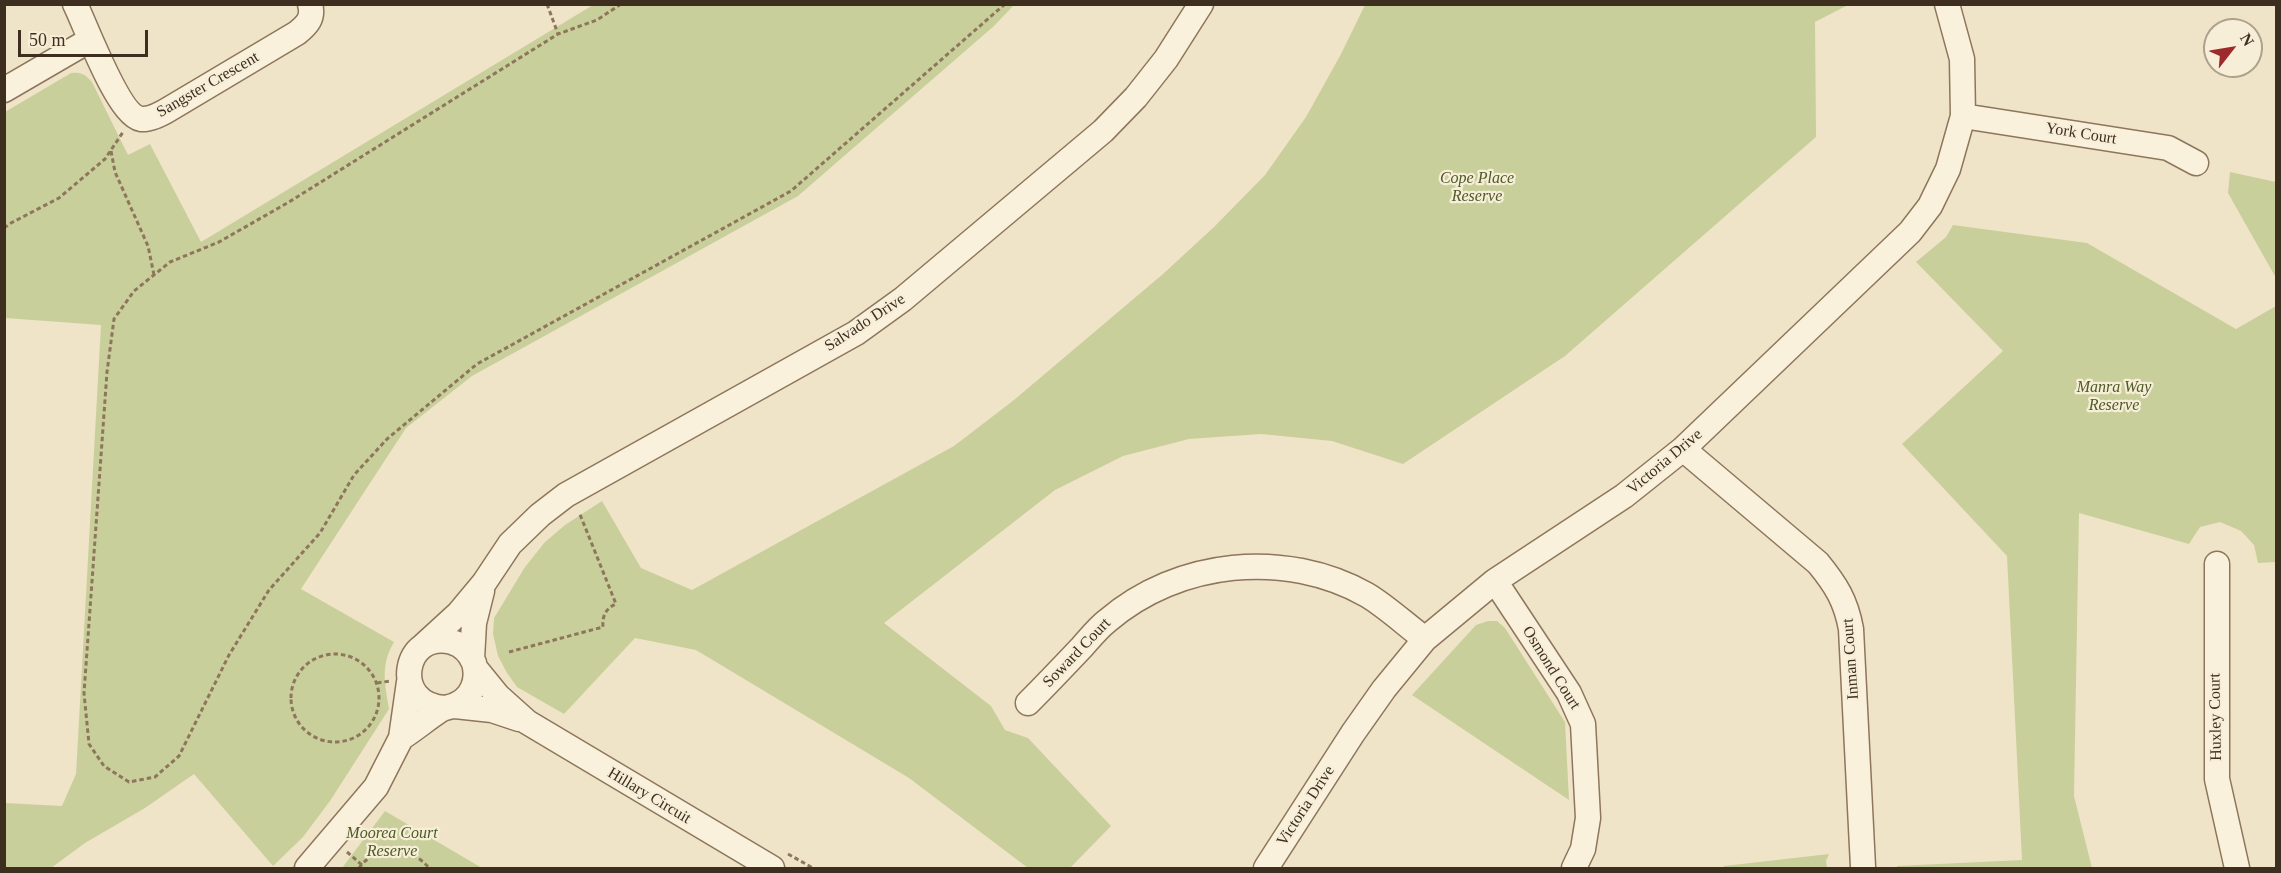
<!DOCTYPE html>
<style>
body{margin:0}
#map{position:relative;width:2281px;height:873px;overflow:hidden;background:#f0e4c8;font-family:"Times New Roman",serif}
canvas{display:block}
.frame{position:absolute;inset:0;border:6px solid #3d2e20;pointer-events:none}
.north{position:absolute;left:2203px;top:18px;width:60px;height:60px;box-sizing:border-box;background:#f7eed8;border:2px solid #ada18e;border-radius:50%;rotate:59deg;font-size:16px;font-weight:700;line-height:24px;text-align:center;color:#3d2e20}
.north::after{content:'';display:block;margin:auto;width:21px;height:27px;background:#9e2a2b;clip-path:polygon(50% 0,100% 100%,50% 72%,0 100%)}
.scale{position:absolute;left:18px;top:30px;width:130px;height:27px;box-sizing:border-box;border:3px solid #3d2e20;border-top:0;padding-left:8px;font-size:18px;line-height:21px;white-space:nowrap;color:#3d2e20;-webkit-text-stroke:4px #f7eed8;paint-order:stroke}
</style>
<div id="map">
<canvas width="2281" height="873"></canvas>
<div class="frame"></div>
<div class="north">N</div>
<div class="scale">50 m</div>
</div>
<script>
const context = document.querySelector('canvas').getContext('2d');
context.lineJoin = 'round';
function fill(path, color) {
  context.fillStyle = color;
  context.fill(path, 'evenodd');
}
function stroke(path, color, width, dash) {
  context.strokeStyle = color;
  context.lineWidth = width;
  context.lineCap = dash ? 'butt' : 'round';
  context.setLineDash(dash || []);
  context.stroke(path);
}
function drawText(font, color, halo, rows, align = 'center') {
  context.font = font + ' "Times New Roman",serif';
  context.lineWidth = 4.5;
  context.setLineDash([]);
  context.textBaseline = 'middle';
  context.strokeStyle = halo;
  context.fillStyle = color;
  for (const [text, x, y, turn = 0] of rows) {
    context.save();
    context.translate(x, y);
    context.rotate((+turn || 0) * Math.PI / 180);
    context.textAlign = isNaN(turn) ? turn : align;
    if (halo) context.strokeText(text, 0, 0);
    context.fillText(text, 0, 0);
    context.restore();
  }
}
fill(new Path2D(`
 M593 5H1014L994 26 798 196 472 376 406 428 301 589 394 642C380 666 385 683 389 709L330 801 303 837 273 866 194 774 145 808 85 843 51 868H5V803L62 806 76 774 101 325 5 318V112L71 73C81 72 85 74 92 82L128 155 150 144 201 242Z
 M1365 5H1848L1815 22 1816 137 1565 356 1403 464 1332 441 1261 434 1189 439 1123 456 1055 490 884 623 991 706 1005 730 1028 738 1111 826 1070 868H1028L909 778 696 650 635 638 564 714 517 687 507 673 498 656 493 634 494 618 525 567 545 542 565 525 602 501 641 568 692 590 954 446 1014 400 1163 274 1214 227 1265 175 1306 117 1341 54Z
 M2230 172 2276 182V278L2228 193Z
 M1953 225 2087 243 2236 329 2276 306V562L2258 563 2254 545 2241 531 2220 522 2200 527 2189 544 2079 513 2074 796 2092 868H1897V866L2022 860 2007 556 1902 444 2003 351 1916 262 1946 237Z
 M1488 621H1497L1505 628 1565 722 1569 800 1412 695 1476 625Z
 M385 811 482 868H342Z
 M1829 854 1826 861 1827 868H1723L1724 866Z`), '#c9cf9b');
const minor = new Path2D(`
 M75 4C86 26 118 115 141 119 151 120 163 113 171 108L297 33C307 25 314 18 310 4
 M4 90 90 40
 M1963 116 2168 148 2196 163
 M1683 449 1818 563C1836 585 1846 601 1851 629L1863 867
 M2217 564V779L2237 868
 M1495 581 1569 693 1583 724 1588 818 1583 849 1574 868
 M424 645 459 613 484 583 510 544 540 515 566 495 856 333 903 299 1103 131 1136 97 1166 59 1201 4
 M472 659 474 623 482 591
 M476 669 498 696 527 722 772 868
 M1028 703C1046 685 1064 666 1082 647 1090 638 1098 628 1107 621 1178 560 1285 549 1367 595 1387 607 1406 625 1425 639
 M455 706 492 710 519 719
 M401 738C415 729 428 718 442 709 447 707 451 707 455 705 472 698 479 680 474 663 470 653 462 645 452 642 403 629 390 705 445 708
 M307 868 376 787 401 738 409 682
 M1266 868 1353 733 1384 689 1425 639 1495 581 1624 496 1683 449 1910 232 1930 206 1948 169 1963 116 1962 59 1947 4`);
stroke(minor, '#8d765c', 27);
stroke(new Path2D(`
 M547 4 558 34
 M621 4 597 20 558 34 289 202 219 242 170 262 134 291 114 319 107 372 84 693 89 744 104 766 129 782 155 777 179 756 229 655 269 590 320 533 354 475 387 439 477 364 791 191 1005 4
 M111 151 115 172 148 246 154 275
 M4 228 11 223 59 198 105 159 123 132
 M509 652 603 627C602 616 606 608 616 604L579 512
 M291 698a44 44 0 1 1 88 0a44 44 0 1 1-88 0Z
 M377 683 390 681
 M347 852 362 865
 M788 854 813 868
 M359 868C377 843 411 846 429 868`), '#8d765c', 3, [4.5, 3]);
stroke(minor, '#faf1dc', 24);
drawText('16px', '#3d2e20', '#f7eed8', [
 ["Sangster Crescent",208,85,-30],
 ["York Court",2081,134,9],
 ["Salvado Drive",865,323,-33],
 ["Victoria Drive",1665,462,-40],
 ["Soward Court",1077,653,-46],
 ["Inman Court",1851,659,-94],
 ["Osmond Court",1551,668,58],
 ["Huxley Court",2216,717,-91],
 ["Hillary Circuit",649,796,31],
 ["Victoria Drive",1306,806,-57]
]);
drawText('italic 16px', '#4d5a26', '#f7eed8', [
 ["Cope Place",1477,179],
 ["Reserve",1477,197],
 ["Manra Way",2114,388],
 ["Reserve",2114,406],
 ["Moorea Court",392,834],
 ["Reserve",392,852]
]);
</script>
